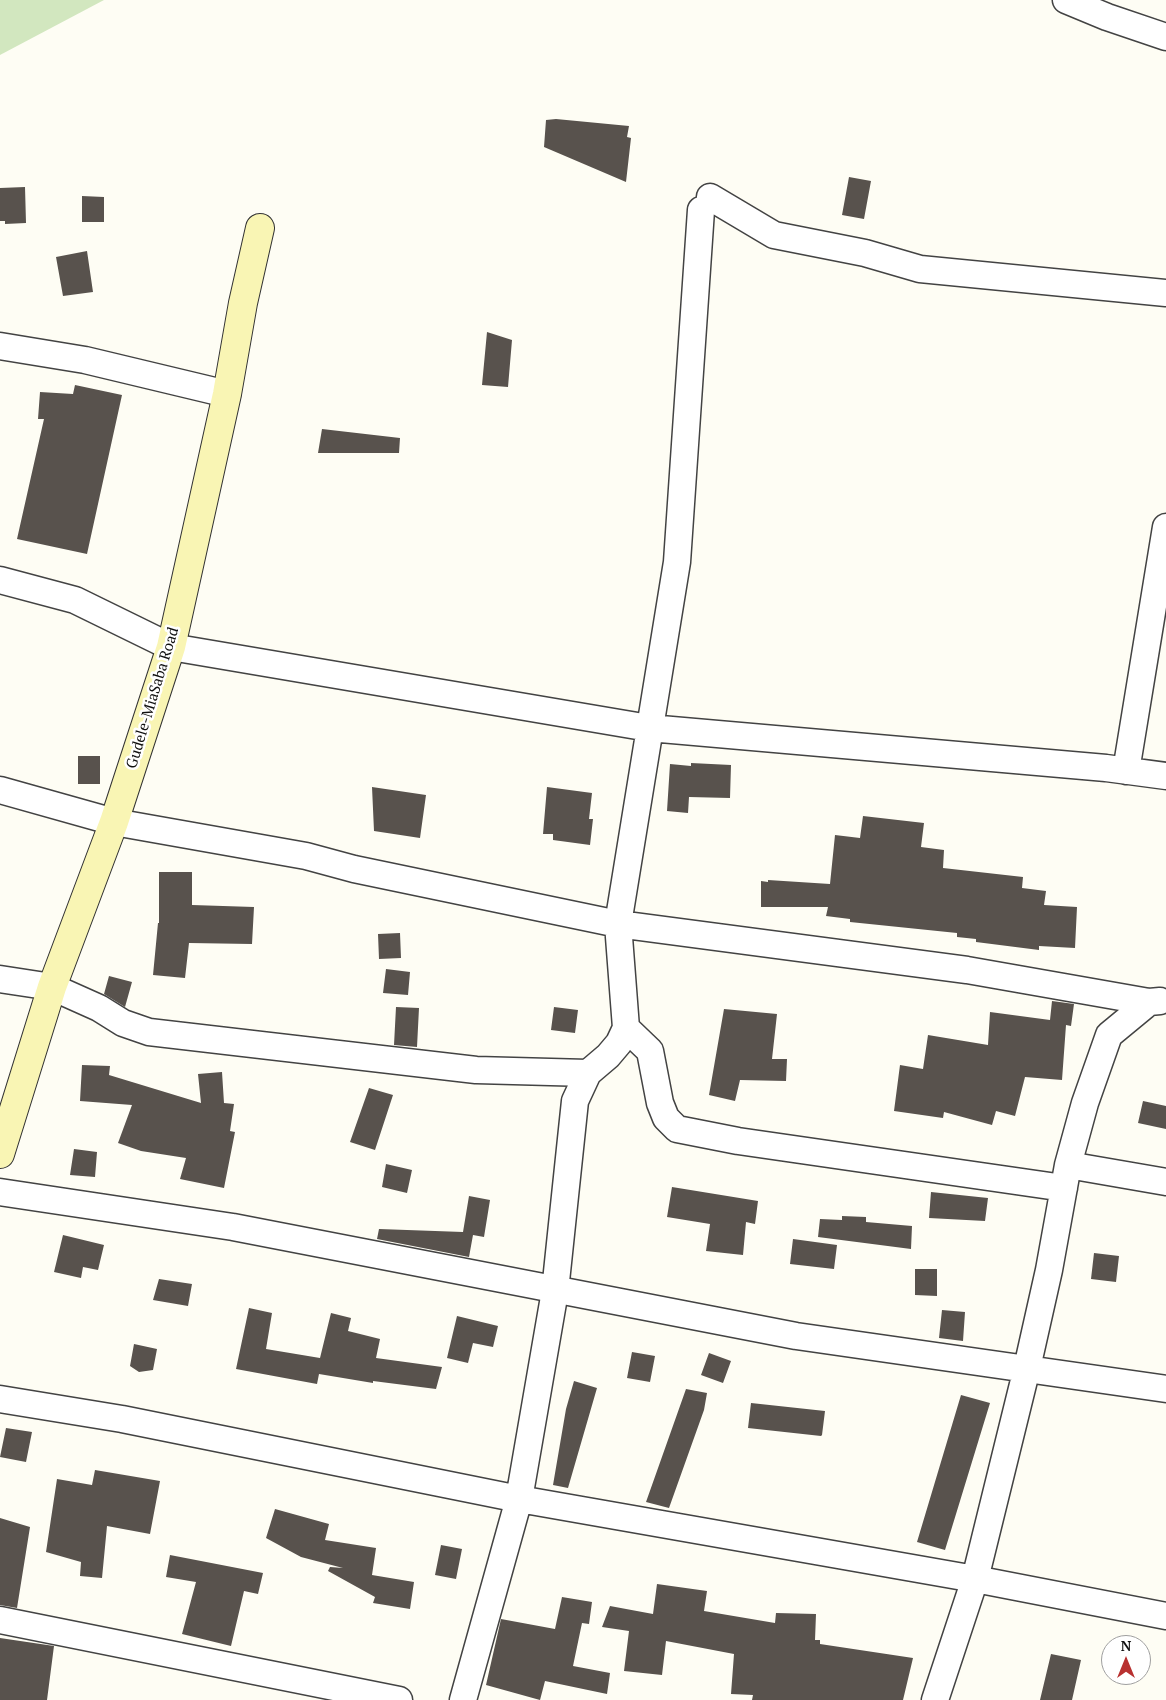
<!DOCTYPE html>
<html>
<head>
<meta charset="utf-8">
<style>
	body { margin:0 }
	#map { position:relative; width:1166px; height:1700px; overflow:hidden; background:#fefdf4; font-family:"PT Serif",serif }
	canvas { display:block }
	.north { position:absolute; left:1101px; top:1635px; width:50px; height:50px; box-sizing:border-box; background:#fff; border:1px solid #9f9f9f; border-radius:50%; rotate:0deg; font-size:14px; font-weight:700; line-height:20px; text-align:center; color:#101010 }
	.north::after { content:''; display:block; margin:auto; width:18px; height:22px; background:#b83130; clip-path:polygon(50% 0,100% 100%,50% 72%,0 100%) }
</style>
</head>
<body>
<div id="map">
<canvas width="1166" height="1700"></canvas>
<div class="north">N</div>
</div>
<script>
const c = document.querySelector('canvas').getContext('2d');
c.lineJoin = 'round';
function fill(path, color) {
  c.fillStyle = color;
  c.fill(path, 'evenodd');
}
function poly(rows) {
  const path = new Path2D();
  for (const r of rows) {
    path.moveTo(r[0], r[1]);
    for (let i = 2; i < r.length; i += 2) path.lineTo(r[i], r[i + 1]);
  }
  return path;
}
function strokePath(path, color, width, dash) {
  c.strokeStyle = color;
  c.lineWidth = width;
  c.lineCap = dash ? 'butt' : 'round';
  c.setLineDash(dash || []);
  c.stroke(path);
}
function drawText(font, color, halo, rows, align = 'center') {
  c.font = font + ' "PT Serif",serif';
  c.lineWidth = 5;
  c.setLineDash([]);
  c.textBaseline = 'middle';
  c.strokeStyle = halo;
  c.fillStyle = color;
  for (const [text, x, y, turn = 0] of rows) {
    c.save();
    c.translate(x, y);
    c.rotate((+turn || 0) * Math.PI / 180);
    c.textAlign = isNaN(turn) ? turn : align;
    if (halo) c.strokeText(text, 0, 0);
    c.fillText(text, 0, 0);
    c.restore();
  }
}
const green = poly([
	[0,0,104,0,0,55]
]);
const building = poly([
	[556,119,629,126,627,137,631,138,626,182,544,147,546,120],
	[849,177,871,181,864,219,842,215],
	[25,187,26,223,5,224,5,221,0,221,0,188],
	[82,196,104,197,104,222,82,222],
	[87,251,93,292,63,296,56,257],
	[487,332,512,340,508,387,482,385],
	[75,385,122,395,87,554,17,539,44,419,38,419,40,392,73,394],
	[322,429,400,438,399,453,318,453],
	[78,756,100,756,100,784,78,784],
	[691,763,731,765,730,798,689,797,688,813,667,811,670,764,691,766],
	[372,787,426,795,420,838,374,831],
	[547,787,592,793,589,819,593,819,590,845,553,840,553,834,543,834],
	[863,816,924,823,921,847,944,850,943,868,1023,877,1022,888,1046,891,1044,905,1077,907,1075,948,1039,946,1039,950,976,942,976,939,957,937,957,933,850,922,850,919,826,916,828,907,761,907,761,881,768,882,768,880,830,884,835,835,860,838],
	[159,872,192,872,192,905,254,907,252,944,189,943,185,978,153,975,158,923,159,923],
	[400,933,401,958,379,959,378,934],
	[386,969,410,972,408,995,383,993],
	[109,976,132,982,125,1007,104,994],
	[1052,1001,1074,1004,1071,1026,1066,1025,1062,1080,1025,1077,1015,1116,996,1111,992,1125,944,1112,943,1118,894,1111,900,1065,923,1069,928,1035,988,1045,990,1012,1050,1020],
	[396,1007,419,1008,417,1047,394,1045],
	[554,1007,578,1010,575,1033,551,1030],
	[724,1009,777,1014,772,1059,787,1059,786,1081,740,1080,735,1101,709,1095],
	[82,1065,110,1066,109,1075,201,1103,198,1074,222,1072,224,1103,234,1104,230,1131,235,1132,224,1188,180,1179,186,1158,141,1151,118,1143,132,1105,80,1101],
	[369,1088,393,1095,375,1150,350,1142],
	[1143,1101,1166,1106,1166,1129,1138,1123],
	[74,1149,97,1152,95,1177,70,1175],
	[386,1164,412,1170,407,1193,382,1187],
	[672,1187,758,1201,755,1224,746,1222,743,1255,706,1251,710,1224,667,1217],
	[931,1192,988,1198,985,1221,929,1218],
	[469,1196,490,1200,484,1237,473,1235,469,1257,377,1239,379,1229,463,1232],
	[842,1216,866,1217,866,1222,912,1226,911,1249,818,1237,820,1219,842,1220],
	[63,1235,104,1245,98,1270,83,1267,81,1278,54,1272],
	[793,1239,837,1245,834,1269,790,1264],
	[1094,1253,1119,1256,1116,1282,1091,1279],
	[915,1269,937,1269,937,1296,915,1295],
	[159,1279,192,1284,188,1306,153,1300],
	[249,1308,272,1313,266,1349,320,1358,331,1313,351,1318,348,1331,380,1339,376,1358,442,1367,436,1389,373,1381,373,1383,319,1374,317,1384,236,1369],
	[942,1310,965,1312,963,1341,939,1338],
	[457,1316,498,1326,493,1347,473,1343,468,1363,447,1358],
	[134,1344,157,1349,153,1370,139,1372,130,1366],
	[632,1352,655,1356,650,1382,627,1378],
	[709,1353,731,1361,723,1383,701,1375],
	[574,1381,597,1388,568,1488,553,1485,566,1409],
	[686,1389,707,1393,704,1410,669,1508,646,1502],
	[961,1395,990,1403,945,1550,917,1542],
	[751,1403,825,1411,822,1435,821,1436,748,1428],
	[6,1428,32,1432,26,1462,0,1457],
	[95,1470,160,1481,150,1534,107,1526,102,1578,80,1576,81,1562,46,1552,57,1479,92,1485],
	[275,1509,329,1524,325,1540,376,1548,372,1575,414,1582,410,1609,373,1603,375,1597,328,1571,330,1567,343,1568,301,1557,266,1538],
	[0,1518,30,1527,17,1608,0,1605],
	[441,1545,462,1549,456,1579,435,1575],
	[170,1555,263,1573,258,1594,244,1591,231,1646,182,1634,196,1582,166,1577],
	[657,1584,707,1591,704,1611,775,1623,776,1613,816,1614,815,1640,820,1640,820,1644,913,1658,903,1700,752,1700,753,1695,731,1694,734,1654,666,1641,662,1675,624,1671,629,1631,602,1627,610,1606,653,1614],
	[562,1597,592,1602,589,1624,582,1623,573,1666,610,1673,607,1694,545,1681,540,1700,486,1685,501,1619,555,1629],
	[0,1638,54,1646,47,1700,0,1700],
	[1051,1654,1081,1660,1072,1700,1040,1700]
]);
const street = poly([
	[1066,0,1107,17,1166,37],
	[710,197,774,235,865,253,920,269,1166,293],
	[0,346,85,360,227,394],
	[0,580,75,600,171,647,649,728,1106,768,1166,776],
	[1126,771,1166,527],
	[0,790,114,822,306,856,354,869,618,924,967,970,1149,1002],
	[0,979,52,987,99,1008,123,1023,149,1032,476,1070,588,1073],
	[626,1028,650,1051,660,1103,666,1118,677,1129,738,1141,1064,1188],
	[1068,1165,1166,1182],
	[0,1192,233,1227,796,1336,1166,1389],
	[0,1399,122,1419,519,1499,975,1579,1166,1616],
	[0,1620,399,1700],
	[463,1700,519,1499,555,1291,575,1101,588,1073,608,1056,619,1043,626,1028,618,924,677,562,701,210],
	[935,1700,975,1579,1027,1368,1049,1270,1068,1165,1085,1103,1109,1035,1149,1002,1160,1001]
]);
const secondary = poly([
	[0,1154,52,987,114,822,171,647,227,394,243,303,260,228]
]);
const streetNames = [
	["Gudele-MiaSaba Road",153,698,-73]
];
fill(green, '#d2e7bf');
fill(building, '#58524d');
strokePath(street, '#434343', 29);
strokePath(secondary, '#323232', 30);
strokePath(street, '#fff', 26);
strokePath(secondary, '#f9f5b4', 28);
drawText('15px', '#101010', '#fff', streetNames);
</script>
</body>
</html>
